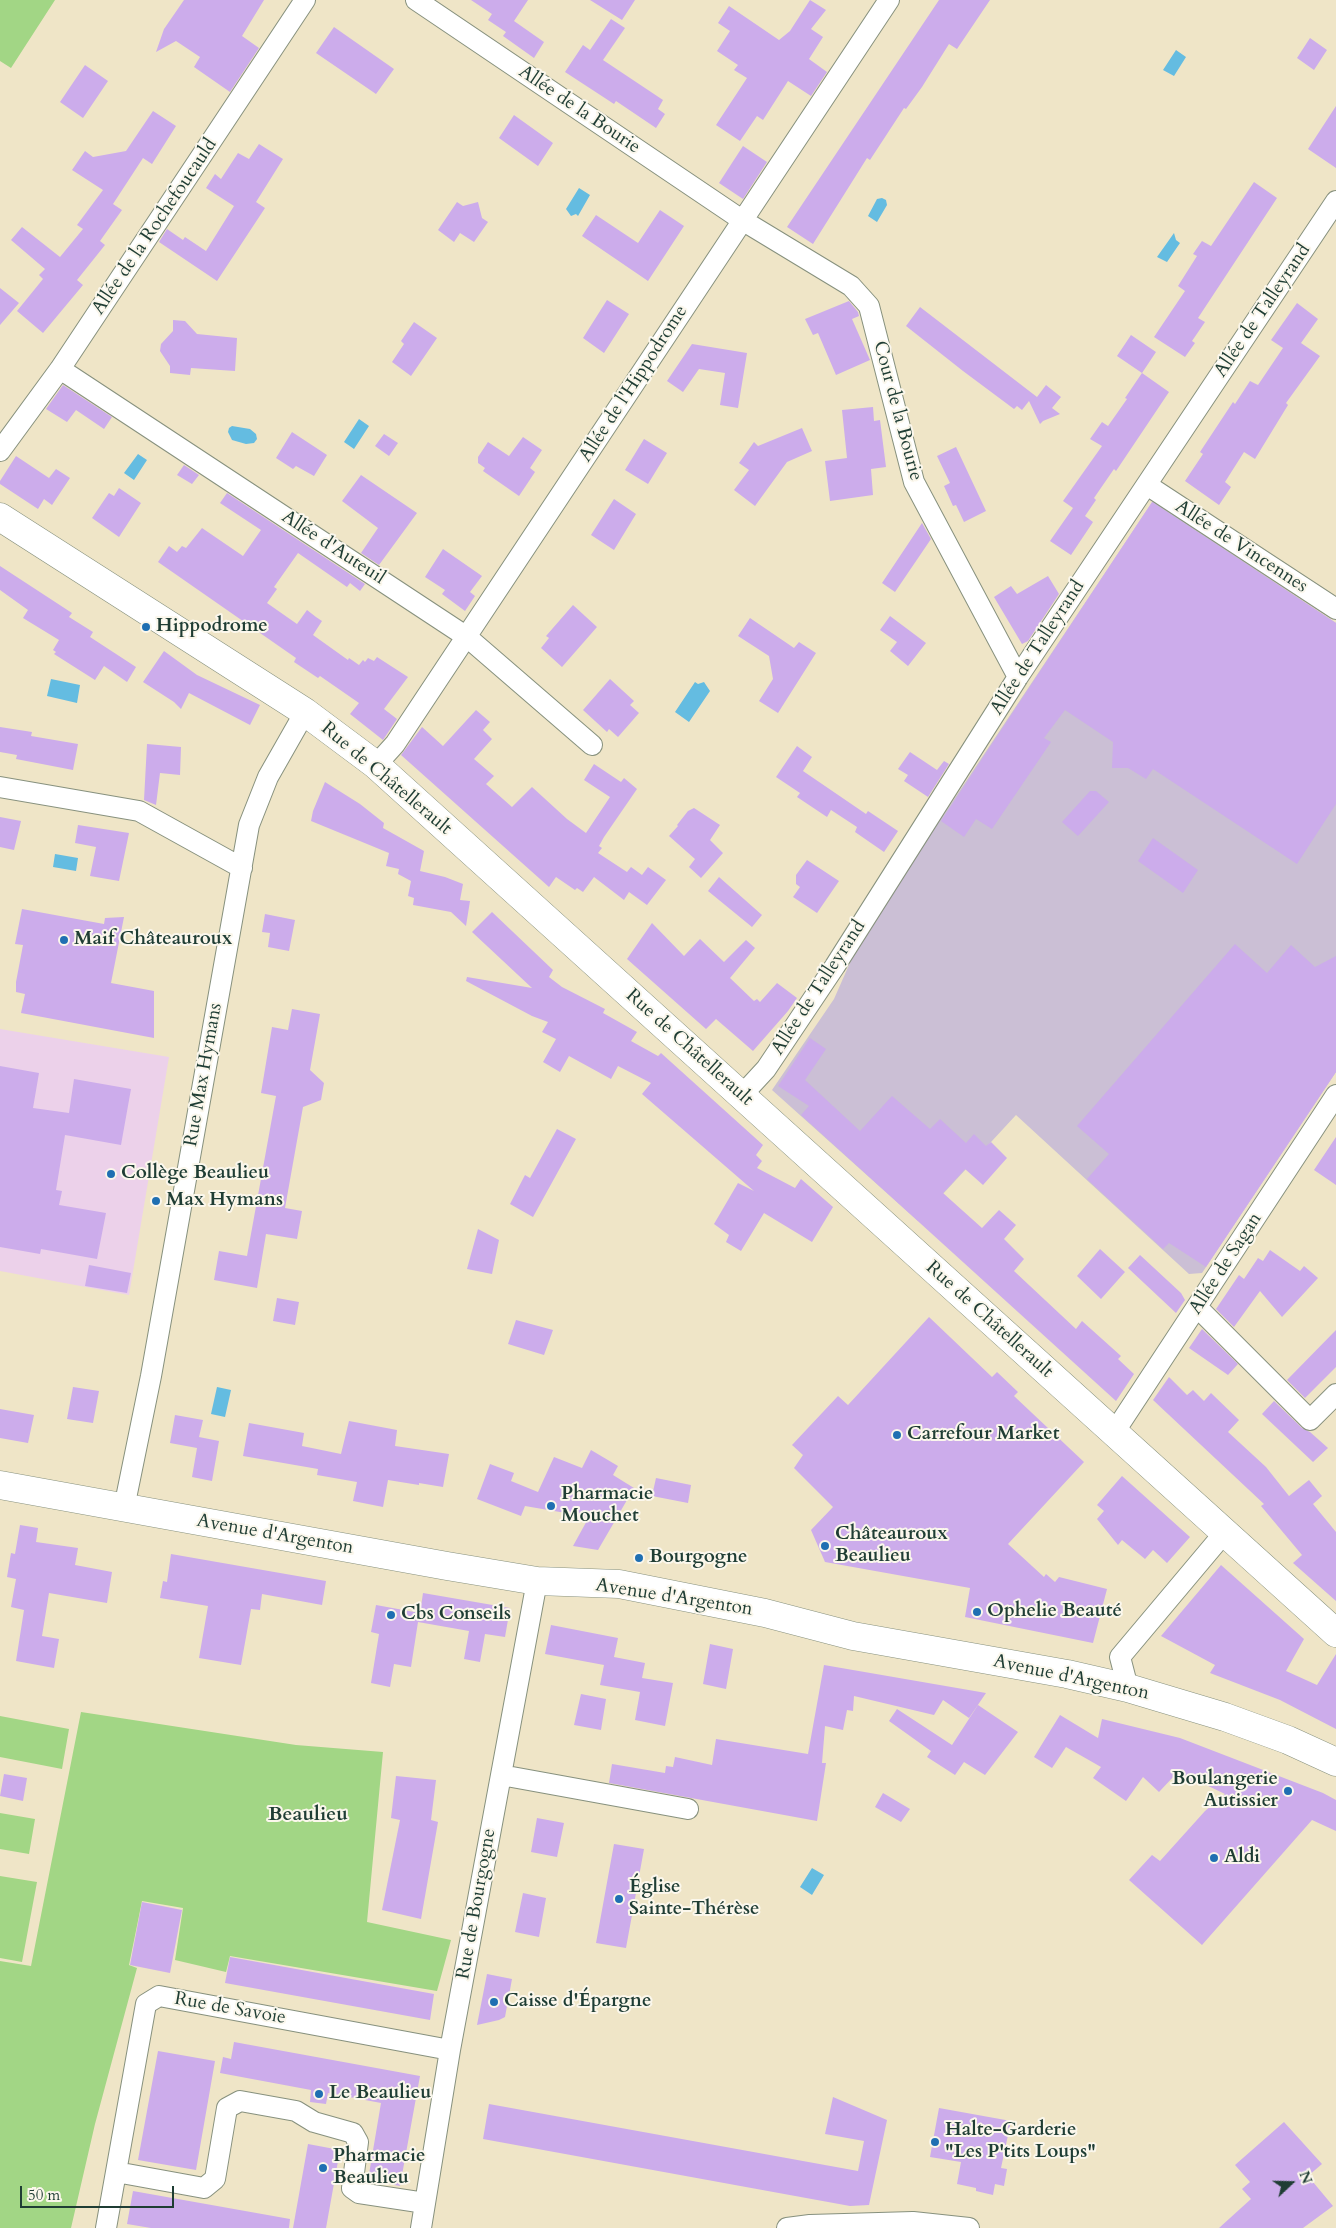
<!DOCTYPE html>
<html>
<head>
<meta charset="utf-8">
<style>
	body { margin:0 }
	#map { position:relative; width:1336px; height:2228px; overflow:hidden; background:#efe5c7; font-family:Cardo,serif }
	canvas { display:block }
	.north { position:absolute; left:1266px; top:2158px; width:50px; height:50px; -webkit-text-stroke:4px #fbf7ec; paint-order:stroke; rotate:69deg; font-size:14px; font-weight:700; line-height:20px; text-align:center; color:#1f3d34 }
	.north::after { content:''; display:block; margin:auto; width:18px; height:22px; background:#1f3d34; clip-path:polygon(50% 0,100% 100%,50% 72%,0 100%) }
	.scale { position:absolute; left:20px; top:2186px; width:154px; height:22px; box-sizing:border-box; border:2px solid #1f3d34; border-top:0; padding-left:6px; font-size:15px; line-height:18px; white-space:nowrap; color:#1f3d34; -webkit-text-stroke:4px #fbf7ec; paint-order:stroke }
</style>
</head>
<body>
<div id="map">
<canvas width="1336" height="2228"></canvas>
<div class="north">N</div>
<div class="scale">50 m</div>
</div>
<script>
const c = document.querySelector('canvas').getContext('2d');
c.lineJoin = 'round';
function fill(path, color) {
  c.fillStyle = color;
  c.fill(path, 'evenodd');
}
function poly(rows) {
  const path = new Path2D();
  for (const r of rows) {
    path.moveTo(r[0], r[1]);
    for (let i = 2; i < r.length; i += 2) path.lineTo(r[i], r[i + 1]);
  }
  return path;
}
function strokePath(path, color, width, dash) {
  c.strokeStyle = color;
  c.lineWidth = width;
  c.lineCap = dash ? 'butt' : 'round';
  c.setLineDash(dash || []);
  c.stroke(path);
}
function drawText(font, color, halo, rows, align = 'center') {
  c.font = font + ' Cardo,serif';
  c.lineWidth = 4;
  c.setLineDash([]);
  c.textBaseline = 'middle';
  c.strokeStyle = halo;
  c.fillStyle = color;
  for (const [text, x, y, turn = 0] of rows) {
    c.save();
    c.translate(x, y);
    c.rotate((+turn || 0) * Math.PI / 180);
    c.textAlign = isNaN(turn) ? turn : align;
    if (halo) c.strokeText(text, 0, 0);
    c.fillText(text, 0, 0);
    c.restore();
  }
}
const built = poly([
	[0,1029,169,1057,129,1295,0,1271]
]);
const industrial = poly([
	[1153,501,1336,623,1336,1072,1202,1273,1189,1274,1016,1115,918,1221,772,1090,834,999,860,940]
]);
const green = poly([
	[0,0,55,0,11,68,0,61],
	[81,1712,296,1745,383,1752,367,1922,451,1940,437,1991,230,1956,226,1972,175,1960,183,1908,142,1901,129,1965,137,1968,95,2124,71,2228,0,2228,0,1961,31,1966],
	[0,1716,69,1729,62,1769,0,1757],
	[0,1813,35,1819,29,1854,0,1849],
	[0,1876,37,1882,22,1962,0,1958]
]);
const water = poly([
	[1176,50,1186,57,1174,76,1163,70],
	[579,188,590,195,578,216,576,214,571,216,566,209],
	[882,198,886,200,887,205,877,222,868,216,877,199],
	[1174,233,1176,240,1180,243,1167,262,1157,257],
	[359,419,369,426,354,449,344,442],
	[232,426,250,429,256,434,257,439,254,443,246,444,232,440,228,432,229,428],
	[138,454,147,460,134,480,124,473],
	[51,679,80,685,77,703,47,696],
	[695,682,698,684,704,682,710,691,689,722,675,712],
	[55,854,78,858,76,871,53,867],
	[217,1387,231,1390,225,1417,211,1414],
	[812,1868,824,1875,812,1895,800,1887]
]);
const building = poly([
	[184,0,264,0,242,36,259,48,230,92,194,67,200,57,176,41,156,52,164,29],
	[471,0,528,0,514,21,544,42,534,58,503,36,506,32,488,20,492,14],
	[590,0,635,0,622,20],
	[810,0,826,10,811,29,823,37,809,59,827,72,811,96,788,81,763,120,757,116,740,141,716,125,747,78,734,70,738,65,717,51,730,31,718,23,729,6,779,40,790,31],
	[939,0,990,0,957,49,949,44,922,87,906,109,904,108,870,160,867,158,813,244,787,227],
	[611,19,625,28,603,60,663,100,658,109,665,114,656,128,616,101,614,104,565,72,583,45,590,50],
	[334,27,394,69,376,94,316,53],
	[1310,38,1327,50,1314,70,1297,58],
	[85,65,108,81,83,118,60,102],
	[1336,106,1336,168,1308,149],
	[153,111,176,126,152,164,143,158,113,204,122,210,100,241,105,245,77,280,83,285,43,333,17,311,43,279,39,275,45,269,11,240,22,227,60,257,83,229,77,225,103,190,72,170,85,151,93,157,126,151],
	[514,115,553,143,538,166,499,138],
	[259,144,283,159,256,202,265,208,217,281,159,242,167,229,183,240,185,237,206,251,234,206,206,188,215,174,221,179,238,153,249,159],
	[743,146,767,162,743,199,719,183],
	[1254,182,1277,198,1198,318,1205,322,1192,341,1195,343,1185,357,1154,337,1185,291,1178,286,1197,256,1193,254,1202,241,1211,246],
	[457,202,463,206,478,202,482,218,488,222,474,242,460,233,454,242,438,230],
	[660,210,684,226,648,281,582,236,596,215,638,243],
	[0,288,19,303,0,325],
	[607,300,629,314,604,353,583,338],
	[849,301,858,312,859,316,852,319,870,360,836,375,818,333,813,335,805,319],
	[1297,303,1318,319,1301,343,1320,356,1286,403,1288,405,1255,459,1244,452,1225,482,1231,487,1219,505,1185,481,1203,454,1200,452,1233,402,1235,404,1250,381,1258,385,1283,348,1271,340],
	[920,307,1037,397,1046,385,1061,397,1052,408,1060,414,1043,421,1040,424,1029,401,1022,410,1017,406,1014,409,963,371,906,326],
	[173,320,185,321,197,334,237,338,235,371,191,368,190,375,170,373,170,366,160,351,161,344,173,331],
	[414,322,437,338,411,376,392,362,404,344,401,341],
	[1131,335,1156,352,1142,373,1169,392,1116,471,1114,469,1094,498,1096,500,1085,516,1093,522,1071,555,1050,541,1073,508,1063,501,1102,446,1090,439,1102,422,1108,426,1127,399,1125,398,1142,373,1117,356],
	[692,344,747,353,738,408,720,405,725,373,699,369,683,392,667,381],
	[63,385,112,417,104,429,76,410,67,422,46,409],
	[873,407,874,421,880,420,886,467,871,469,873,495,830,501,825,461,847,458,842,410],
	[802,428,812,451,787,462,755,506,734,490,749,470,739,463,754,442,758,446],
	[292,432,327,455,314,476,296,466,293,469,276,458],
	[384,434,398,443,389,456,375,446],
	[523,437,542,450,530,468,535,472,519,496,483,471,485,468,478,463,478,457,488,442,509,456],
	[644,439,667,453,648,484,625,470],
	[956,447,986,511,964,522,956,505,953,506,944,486,950,483,937,456],
	[16,456,49,478,56,469,70,478,52,505,44,499,38,509,0,484,0,481],
	[184,465,199,475,192,484,177,475],
	[361,475,417,513,379,565,361,553,378,528,342,501],
	[119,488,141,503,119,537,92,518,109,493,114,496],
	[227,493,365,584,360,591,350,583,347,587,298,553,274,587,277,589,267,603,297,624,307,610,316,617,322,621,313,635,348,660,349,658,359,665,363,660,365,662,368,658,374,661,377,657,408,677,384,709,397,719,383,740,350,714,359,703,320,676,318,678,294,662,296,658,158,562,169,546,177,552,182,546,186,548,202,528,243,556,261,530,220,503],
	[614,499,636,514,614,550,591,535],
	[1152,502,1336,623,1336,804,1297,864,1153,769,1146,779,1128,768,1112,768,1113,742,1065,710,1044,738,1051,742,992,829,976,819,964,837,941,821],
	[922,523,931,539,895,592,882,583],
	[443,549,482,576,470,592,475,596,465,611,442,594,445,590,425,577],
	[0,566,72,613,69,617,93,632,90,637,136,667,127,682,104,666,95,680,54,654,56,652,53,650,59,640,23,618,28,610,0,590],
	[1048,576,1059,594,1028,641,1022,644,994,597,1011,586,1017,594],
	[573,605,597,627,562,667,541,648,549,638,546,636],
	[890,616,926,643,908,666,890,651,897,642,880,630],
	[750,618,794,648,799,642,816,653,778,713,759,701,773,679,769,656,738,636],
	[164,651,197,675,260,705,250,725,189,693,181,709,174,702,143,682],
	[610,679,634,701,630,705,639,713,618,737,609,729,607,732,583,710],
	[476,710,490,722,483,730,492,739,474,759,494,776,486,784,512,807,532,787,567,819,586,833,610,797,584,780,594,764,621,782,624,778,637,789,604,837,599,846,602,848,598,853,627,872,631,867,642,875,648,867,666,880,647,905,629,892,624,900,594,877,583,892,577,888,575,890,556,877,549,887,401,755,422,727,443,746],
	[0,727,32,732,31,736,78,744,73,770,16,759,17,755,0,752],
	[147,744,181,747,180,775,160,773,156,805,144,800],
	[797,746,812,757,803,771,866,814,868,811,898,831,884,852,855,832,857,827,831,810,827,817,797,797,800,793,776,777],
	[910,752,937,770,944,761,949,764,928,797,904,781,908,775,898,769],
	[325,782,360,804,384,823,383,828,424,851,420,871,445,877,463,884,460,900,470,901,466,926,451,912,413,905,414,898,408,896,411,881,398,874,399,869,386,866,389,853,311,821,313,811],
	[1090,791,1096,791,1109,802,1078,836,1062,822],
	[694,808,720,825,710,840,723,853,701,878,689,867,695,859,669,836,678,826,677,825,688,811],
	[0,817,21,821,14,850,0,847],
	[78,825,129,833,119,881,90,876,96,847,75,843],
	[1153,838,1198,870,1183,893,1138,861],
	[807,860,839,881,817,913,793,897,800,887,796,884,796,875],
	[719,877,762,915,752,927,708,891],
	[22,909,104,924,105,918,124,917,111,983,154,991,154,1038,21,1013,25,994,16,992,16,982,23,945,15,944],
	[492,912,553,970,549,977,562,987,605,1009,603,1013,637,1032,631,1041,658,1056,661,1053,763,1145,756,1155,762,1161,757,1168,795,1188,801,1179,833,1207,812,1242,764,1213,741,1251,726,1242,729,1235,714,1224,738,1183,754,1191,642,1094,651,1083,618,1066,611,1079,569,1056,560,1072,543,1062,556,1039,542,1032,548,1022,532,1016,466,981,467,977,532,988,472,932],
	[265,914,295,920,289,951,268,947,270,933,262,932],
	[652,923,684,956,700,939,724,962,746,940,755,948,730,978,754,1001,757,999,760,1002,777,983,797,998,788,1011,753,1051,716,1019,706,1029,627,959],
	[1235,944,1267,973,1291,945,1315,967,1336,956,1336,1072,1206,1267,1169,1243,1163,1249,1087,1179,1109,1154,1077,1126],
	[292,1009,320,1014,310,1070,324,1083,321,1100,303,1107,285,1208,302,1211,297,1239,266,1234,257,1288,214,1280,219,1251,247,1256,276,1096,261,1093,272,1027,288,1030],
	[810,1038,826,1049,805,1080,860,1131,892,1096,930,1129,940,1119,966,1143,974,1134,986,1146,991,1142,1007,1158,983,1185,965,1169,943,1193,982,1228,999,1210,1016,1225,1004,1239,1024,1259,1014,1271,1076,1329,1082,1321,1121,1356,1118,1359,1134,1374,1116,1401,801,1115,809,1106,778,1086],
	[0,1066,39,1073,33,1108,69,1113,74,1079,131,1089,121,1145,65,1135,56,1190,62,1191,59,1205,106,1213,97,1259,41,1249,40,1254,0,1247],
	[557,1129,576,1139,533,1217,510,1204,525,1175,530,1178],
	[1336,1137,1336,1185,1314,1170],
	[478,1229,499,1240,492,1274,467,1269],
	[1100,1249,1125,1272,1101,1299,1077,1276],
	[1270,1250,1300,1271,1304,1266,1318,1278,1282,1317,1260,1291,1234,1327,1216,1309,1239,1275,1244,1279,1258,1258,1263,1261],
	[1140,1255,1181,1293,1185,1300,1176,1313,1128,1268],
	[89,1265,131,1273,127,1293,85,1286],
	[277,1298,299,1302,295,1325,273,1321],
	[929,1317,992,1377,997,1372,1018,1392,1014,1396,1084,1462,1008,1544,1044,1577,1046,1574,1055,1582,1059,1577,1107,1589,1093,1643,965,1617,970,1588,825,1562,811,1530,833,1507,794,1468,803,1455,792,1445,838,1396,848,1405],
	[516,1320,553,1330,544,1355,508,1344],
	[1202,1329,1238,1364,1228,1375,1189,1348],
	[1336,1330,1336,1367,1305,1398,1287,1380],
	[1169,1377,1187,1395,1193,1390,1204,1401,1211,1393,1239,1420,1228,1432,1266,1467,1289,1496,1309,1480,1322,1496,1313,1504,1336,1532,1336,1601,1293,1563,1302,1555,1261,1506,1264,1504,1153,1400],
	[73,1387,99,1391,93,1423,67,1419],
	[1274,1401,1302,1428,1310,1432,1328,1448,1313,1462,1262,1414],
	[0,1409,34,1415,28,1443,0,1438],
	[175,1415,203,1420,199,1437,219,1441,212,1481,192,1477,197,1448,170,1443],
	[349,1421,397,1430,395,1446,449,1454,443,1487,419,1483,419,1485,388,1480,383,1507,353,1501,357,1482,317,1475,318,1469,243,1456,249,1423,304,1433,302,1446,341,1454],
	[591,1450,618,1466,613,1475,634,1488,598,1550,573,1546,589,1517,525,1506,521,1516,477,1499,490,1464,514,1473,511,1481,538,1492,554,1457,582,1468],
	[1122,1476,1190,1537,1167,1563,1153,1550,1145,1559,1122,1540,1118,1545,1097,1519,1104,1511,1097,1505],
	[656,1478,691,1485,688,1503,652,1496],
	[20,1525,38,1528,36,1542,78,1548,75,1565,112,1572,107,1603,49,1593,42,1636,59,1639,54,1668,16,1661,24,1610,11,1607,16,1579,7,1577,11,1553,15,1554],
	[171,1554,326,1581,322,1605,262,1594,260,1610,251,1609,241,1665,199,1658,208,1606,160,1598,163,1581,167,1582],
	[1221,1565,1304,1639,1286,1671,1317,1685,1336,1654,1336,1729,1280,1700,1210,1673,1215,1665,1161,1636],
	[423,1593,510,1608,505,1637,485,1634,480,1662,464,1659,469,1631,418,1622,411,1667,394,1664,390,1687,371,1683,379,1634,371,1632,376,1605,420,1613],
	[551,1625,618,1638,614,1657,645,1663,642,1678,673,1683,665,1726,635,1720,640,1692,600,1685,604,1665,545,1654],
	[710,1644,733,1649,726,1689,703,1684],
	[824,1665,986,1693,969,1718,943,1700,934,1715,854,1696,853,1711,847,1710,843,1730,825,1726,822,1763,826,1763,817,1821,609,1783,612,1764,665,1773,666,1766,673,1767,675,1757,712,1765,716,1739,808,1754],
	[581,1694,606,1699,601,1730,574,1725],
	[978,1705,1018,1732,985,1775,964,1762,955,1775,927,1757,931,1751,889,1721,897,1709,952,1745],
	[1060,1715,1098,1738,1102,1719,1180,1738,1323,1793,1336,1800,1336,1831,1312,1820,1202,1945,1129,1880,1152,1855,1160,1861,1205,1811,1225,1794,1202,1783,1201,1785,1175,1775,1159,1792,1143,1777,1126,1801,1093,1778,1101,1767,1066,1747,1052,1768,1034,1757],
	[4,1774,27,1778,23,1801,0,1796],
	[396,1776,436,1780,431,1820,438,1822,421,1919,382,1910,400,1820,391,1818],
	[883,1793,910,1809,901,1822,875,1807],
	[537,1818,564,1823,557,1857,531,1852],
	[614,1844,644,1849,626,1948,596,1943],
	[523,1893,546,1898,539,1937,515,1932],
	[142,1902,182,1910,170,1973,130,1965],
	[230,1957,434,1994,430,2020,225,1983],
	[487,1974,512,1979,505,2017,499,2020,477,2025],
	[234,2042,420,2076,400,2186,368,2180,381,2103,328,2093,326,2104,310,2102,311,2090,220,2073,223,2057,231,2059],
	[158,2051,215,2061,196,2170,138,2160],
	[833,2097,887,2120,869,2205,850,2206,483,2139,489,2104,858,2171,864,2141,825,2134],
	[939,2108,1011,2121,1001,2168,1007,2169,1004,2186,995,2184,993,2195,976,2191,976,2188,957,2184,961,2162,930,2157],
	[1284,2122,1322,2164,1308,2176,1333,2206,1303,2228,1219,2228,1251,2199,1242,2189,1250,2182,1235,2165],
	[308,2144,340,2150,326,2228,293,2228],
	[133,2191,290,2219,289,2228,151,2228,127,2224]
]);
const minor = poly([
	[416,0,742,220,851,286,869,306,914,482,1018,677],
	[60,369,467,637,592,745],
	[0,451,60,369,305,0],
	[1147,485,1336,609],
	[376,765,395,744,889,0],
	[0,787,139,811,242,868],
	[742,1095,766,1069,835,966,1018,677,1336,201],
	[1197,1307,1310,1420,1336,1394],
	[1113,1431,1121,1422,1336,1095],
	[124,1508,151,1376,249,825,268,777,305,712],
	[1128,1688,1120,1657,1225,1532],
	[501,1775,688,1809],
	[116,2172,204,2188,215,2179,227,2108,240,2101,296,2111,314,2122,353,2133,358,2142,352,2188,359,2193,425,2203],
	[106,2228,146,2004,159,1996,450,2050],
	[421,2228,450,2050,537,1581],
	[787,2228,810,2225,913,2222,969,2228]
]);
const secondary = poly([
	[0,517,305,712,376,765,1336,1633],
	[0,1485,447,1566,537,1581,619,1584,765,1613,853,1636,1067,1674,1128,1688,1225,1717,1288,1740,1336,1762]
]);
const markers = [
	[146,627,5,"#1f6fb2"],
	[64,940,5,"#1f6fb2"],
	[111,1174,5,"#1f6fb2"],
	[156,1201,5,"#1f6fb2"],
	[897,1435,5,"#1f6fb2"],
	[551,1506,5,"#1f6fb2"],
	[825,1546,5,"#1f6fb2"],
	[639,1558,5,"#1f6fb2"],
	[977,1612,5,"#1f6fb2"],
	[391,1615,5,"#1f6fb2"],
	[1288,1791,5,"#1f6fb2"],
	[1214,1858,5,"#1f6fb2"],
	[619,1899,5,"#1f6fb2"],
	[494,2002,5,"#1f6fb2"],
	[319,2094,5,"#1f6fb2"],
	[935,2142,5,"#1f6fb2"],
	[323,2168,5,"#1f6fb2"]
];
const streetNames = [
	["Allée de la Bourie",579,110,34],
	["Allée de la Rochefoucauld",155,227,-56],
	["Allée de Talleyrand",1263,311,-56],
	["Allée de l'Hippodrome",634,384,-57],
	["Cour de la Bourie",897,411,75],
	["Allée de Vincennes",1241,547,33],
	["Allée d'Auteuil",333,548,33],
	["Allée de Talleyrand",1038,648,-57],
	["Rue de Châtellerault",386,779,40],
	["Allée de Talleyrand",819,988,-57],
	["Rue de Châtellerault",689,1048,42],
	["Rue Max Hymans",204,1075,-80],
	["Allée de Sagan",1226,1264,-57],
	["Rue de Châtellerault",989,1320,42],
	["Avenue d'Argenton",275,1535,10],
	["Avenue d'Argenton",674,1598,9],
	["Avenue d'Argenton",1071,1678,12],
	["Rue de Bourgogne",477,1904,-80],
	["Rue de Savoie",230,2009,10]
];
const poiNames = [
	["Hippodrome",156,627],
	["Maif Châteauroux",74,940],
	["Collège Beaulieu",121,1174],
	["Max Hymans",166,1201],
	["Carrefour Market",907,1435],
	["Pharmacie",561,1495],
	["Mouchet",561,1517],
	["Châteauroux",835,1535],
	["Beaulieu",835,1557],
	["Bourgogne",649,1558],
	["Ophelie Beauté",987,1612],
	["Cbs Conseils",401,1615],
	["Boulangerie",1278,1780,"right"],
	["Autissier",1278,1802,"right"],
	["Aldi",1224,1858],
	["Église",629,1888],
	["Sainte-Thérèse",629,1910],
	["Caisse d'Épargne",504,2002],
	["Le Beaulieu",329,2094],
	["Halte-Garderie",945,2131],
	["\"Les P'tits Loups\"",945,2153],
	["Pharmacie",333,2157],
	["Beaulieu",333,2179]
];
const neighbourhoodNames = [
	["Beaulieu",308,1815]
];
fill(built, '#ecd1ea');
fill(industrial, '#cbbfd5');
fill(green, '#a2d685');
fill(water, '#64bce1');
fill(building, '#ccaceb');
strokePath(minor, '#87917e', 22);
strokePath(secondary, '#87917e', 29);
strokePath(minor, '#fff', 20);
strokePath(secondary, '#fff', 28);
for (const [x, y, r, color] of markers) {
  const dot = new Path2D();
  dot.arc(x, y, r, 0, 2 * Math.PI);
  c.fillStyle = color;
  c.fill(dot);
  strokePath(dot, '#fbf7ec', 2);
}
drawText('19px', '#1f3d34', '#fbf7ec', streetNames);
drawText('bold 19px', '#1f3d34', '#fbf7ec', poiNames, 'left');
drawText('bold 20px', '#1f3d34', '#fbf7ec', neighbourhoodNames);
</script>
</body>
</html>
